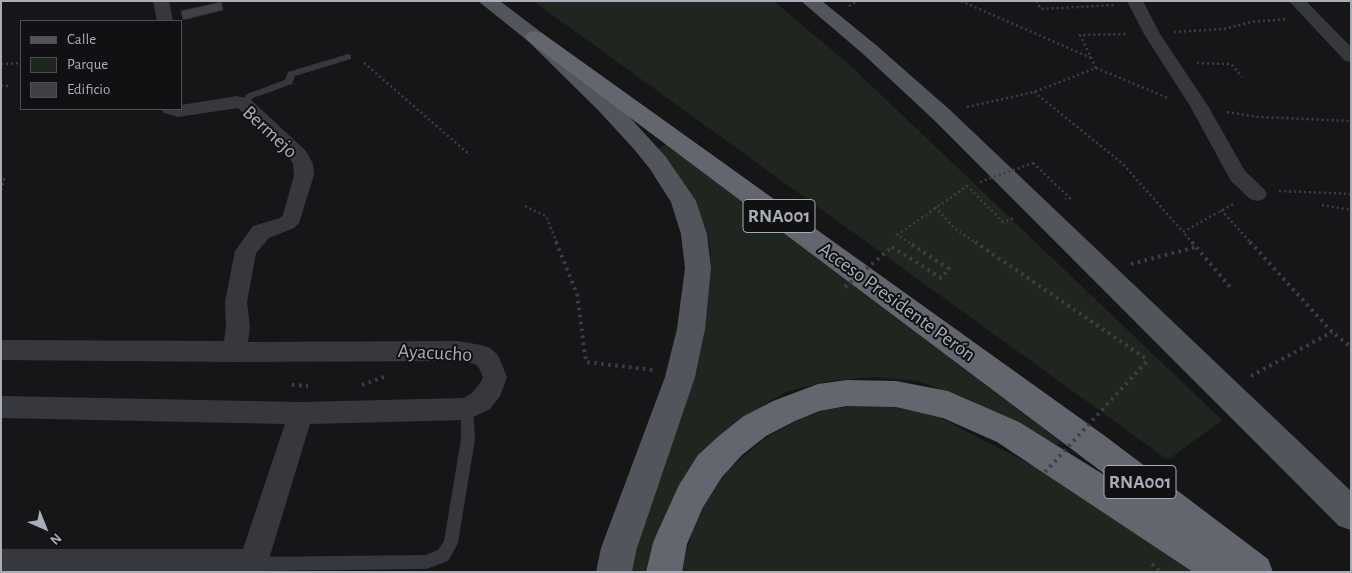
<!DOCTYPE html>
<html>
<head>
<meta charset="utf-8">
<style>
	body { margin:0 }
	#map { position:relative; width:1352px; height:573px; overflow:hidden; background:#161618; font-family:"Alegreya Sans",sans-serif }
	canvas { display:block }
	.frame { position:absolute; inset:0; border:2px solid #a8adb8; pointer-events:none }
	.legend { position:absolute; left:20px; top:20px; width:162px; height:90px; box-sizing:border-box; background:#111113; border:1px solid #4d4f55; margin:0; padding:6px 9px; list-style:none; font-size:15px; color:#a8adb8 }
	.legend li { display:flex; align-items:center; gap:10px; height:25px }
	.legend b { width:25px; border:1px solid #4d4f55 }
	.north { position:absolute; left:20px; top:503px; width:50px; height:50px; -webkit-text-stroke:4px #111113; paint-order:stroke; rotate:136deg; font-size:14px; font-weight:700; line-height:20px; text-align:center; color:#a8adb8 }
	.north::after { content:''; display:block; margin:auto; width:18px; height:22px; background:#a8adb8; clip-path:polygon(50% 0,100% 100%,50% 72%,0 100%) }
</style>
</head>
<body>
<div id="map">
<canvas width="1352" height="573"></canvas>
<div class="frame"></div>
<ul class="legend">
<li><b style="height:6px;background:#53555c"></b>Calle</li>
<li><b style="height:14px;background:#1e261f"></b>Parque</li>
<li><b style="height:14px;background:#404145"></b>Edificio</li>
</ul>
<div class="north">N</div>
</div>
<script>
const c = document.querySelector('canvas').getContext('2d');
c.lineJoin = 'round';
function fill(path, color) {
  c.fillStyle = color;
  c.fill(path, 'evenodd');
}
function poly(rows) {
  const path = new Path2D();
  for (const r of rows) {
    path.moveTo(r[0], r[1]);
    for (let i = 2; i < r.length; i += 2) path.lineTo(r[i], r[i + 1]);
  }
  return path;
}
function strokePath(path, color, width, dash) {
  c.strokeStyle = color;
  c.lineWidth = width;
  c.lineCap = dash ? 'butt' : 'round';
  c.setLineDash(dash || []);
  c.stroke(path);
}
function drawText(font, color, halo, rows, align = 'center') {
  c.font = font + ' "Alegreya Sans",sans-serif';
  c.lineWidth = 4;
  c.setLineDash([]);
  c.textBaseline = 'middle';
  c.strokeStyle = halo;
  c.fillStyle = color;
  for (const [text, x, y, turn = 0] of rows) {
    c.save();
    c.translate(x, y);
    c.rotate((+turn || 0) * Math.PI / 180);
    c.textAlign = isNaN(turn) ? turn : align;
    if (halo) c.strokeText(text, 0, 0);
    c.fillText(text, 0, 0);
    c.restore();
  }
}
const green = poly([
	[533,1,774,1,853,68,1222,420,1168,460],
	[668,143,1060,441,1058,445,966,398,917,381,875,377,830,381,785,392,745,416,653,572,632,572,645,514,701,345,710,275,711,251,706,229,692,197,669,161,658,149],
	[875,402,939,417,1062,481,1202,572,680,572,699,510,729,469,765,438,813,412]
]);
const building = poly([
	[221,2,223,10,183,20,181,11,221,2]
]);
const pathFar1 = poly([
	[961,1,1091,58],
	[1036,1,1041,9,1115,5],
	[849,6,857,1],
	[1174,32,1224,29,1251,22,1287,19],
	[364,63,470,155],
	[1197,63,1231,64,1242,77],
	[1,64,21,63],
	[1096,68,1080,35,1128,34],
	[1,86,8,86],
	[1034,92,1123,164,1183,232],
	[967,107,1034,92,1096,68,1168,98],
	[1227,112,1259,117,1351,121],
	[1033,163,1070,198,1065,199],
	[1,190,5,176],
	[1279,191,1351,194],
	[1322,205,1351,210],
	[525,206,546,216,557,243],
	[935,207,954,228,976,243],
	[1221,210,1251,243],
	[910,243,897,235,967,186,1003,222,1014,218],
	[1193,243,1183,232,1235,203]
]);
const path = poly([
	[556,242,577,294,586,362,653,370],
	[975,242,1148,360],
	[1192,242,1230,287],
	[1250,242,1332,332,1351,347],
	[892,247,941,278,949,269,908,242],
	[1131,264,1196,247],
	[1251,376,1332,332],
	[292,385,308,386],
	[362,385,384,377],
	[1152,564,1161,572]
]);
const lane = poly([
	[348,54,351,55,351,59,295,76,292,84,253,98,247,105,241,105,239,103,247,94,285,80,288,72,348,54],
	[467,403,471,405,473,409,475,439,458,543,448,561,426,569,253,571,248,569,246,564,248,559,253,557,426,555,438,550,444,541,461,439,461,409,463,405,467,403]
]);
const street = poly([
	[153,1,169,1,173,21,157,21,153,1],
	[1127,1,1143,1,1160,34,1208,106,1245,171,1264,189,1267,194,1264,199,1257,201,1250,199,1231,181,1190,106,1144,34,1127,1],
	[1289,1,1306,1,1351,47,1351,62,1345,61,1289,1],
	[237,96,250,99,306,151,313,164,314,175,299,223,294,228,269,238,256,253,247,302,250,327,248,342,458,341,481,345,490,348,498,355,507,377,500,396,490,409,467,420,310,424,265,572,1,572,1,549,243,549,285,424,1,418,1,396,301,402,464,398,472,393,481,382,483,377,479,368,475,364,458,361,235,362,1,360,1,340,224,341,226,327,225,302,235,251,253,226,280,218,283,215,294,175,293,164,291,160,238,108,178,117,164,113,161,109,181,109,181,105,237,96]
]);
const primary = poly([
	[478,1,500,1,542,33,614,100,666,157,696,201,707,234,711,268,705,329,695,377,637,548,632,572,596,572,601,548,665,377,677,329,685,268,681,234,671,202,650,169,633,148,598,110,528,41,478,1],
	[801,1,822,1,876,45,950,110,1351,491,1351,530,1339,526,934,120,862,53,801,1]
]);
const highway = poly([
	[535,31,542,33,1105,436,1268,559,1273,572,1193,572,997,442,943,418,896,407,847,406,819,411,795,421,766,436,742,455,722,477,703,507,687,544,682,572,646,572,653,543,658,531,679,485,698,455,720,435,744,416,773,401,818,384,847,380,896,381,948,391,1019,422,1114,481,528,41,525,37,528,33,535,31]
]);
const pathBridgeFar1 = poly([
	[980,182,1033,163]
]);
const pathBridge = poly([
	[845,287,892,247],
	[1045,472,1148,360]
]);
const shields = [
	[779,216,72],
	[1140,482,72]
];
const shieldNames = [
	["RNA001",779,216],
	["RNA001",1140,482]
];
const streetNames = [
	["Bermejo",270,132,43],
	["Acceso Presidente Perón",897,302,36],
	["Ayacucho",435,353,3]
];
fill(green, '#1e261f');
fill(building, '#404145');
strokePath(building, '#303034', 1);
strokePath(pathFar1, '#3d3f44', 2.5, [2, 3]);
strokePath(path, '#3d3f44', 4, [2.5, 4.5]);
fill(lane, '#37383d');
fill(street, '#37383d');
fill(primary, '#53555c');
fill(highway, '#63666e');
strokePath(pathBridgeFar1, '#3d3f44', 2.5, [2, 3]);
strokePath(pathBridge, '#3d3f44', 4, [2.5, 4.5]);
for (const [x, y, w] of shields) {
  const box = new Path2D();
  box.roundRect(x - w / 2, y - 16.5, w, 33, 4);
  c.fillStyle = '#111113';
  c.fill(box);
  strokePath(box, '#a8adb8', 1);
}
drawText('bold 19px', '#a8adb8', null, shieldNames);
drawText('20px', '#a8adb8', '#111113', streetNames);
</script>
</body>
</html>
